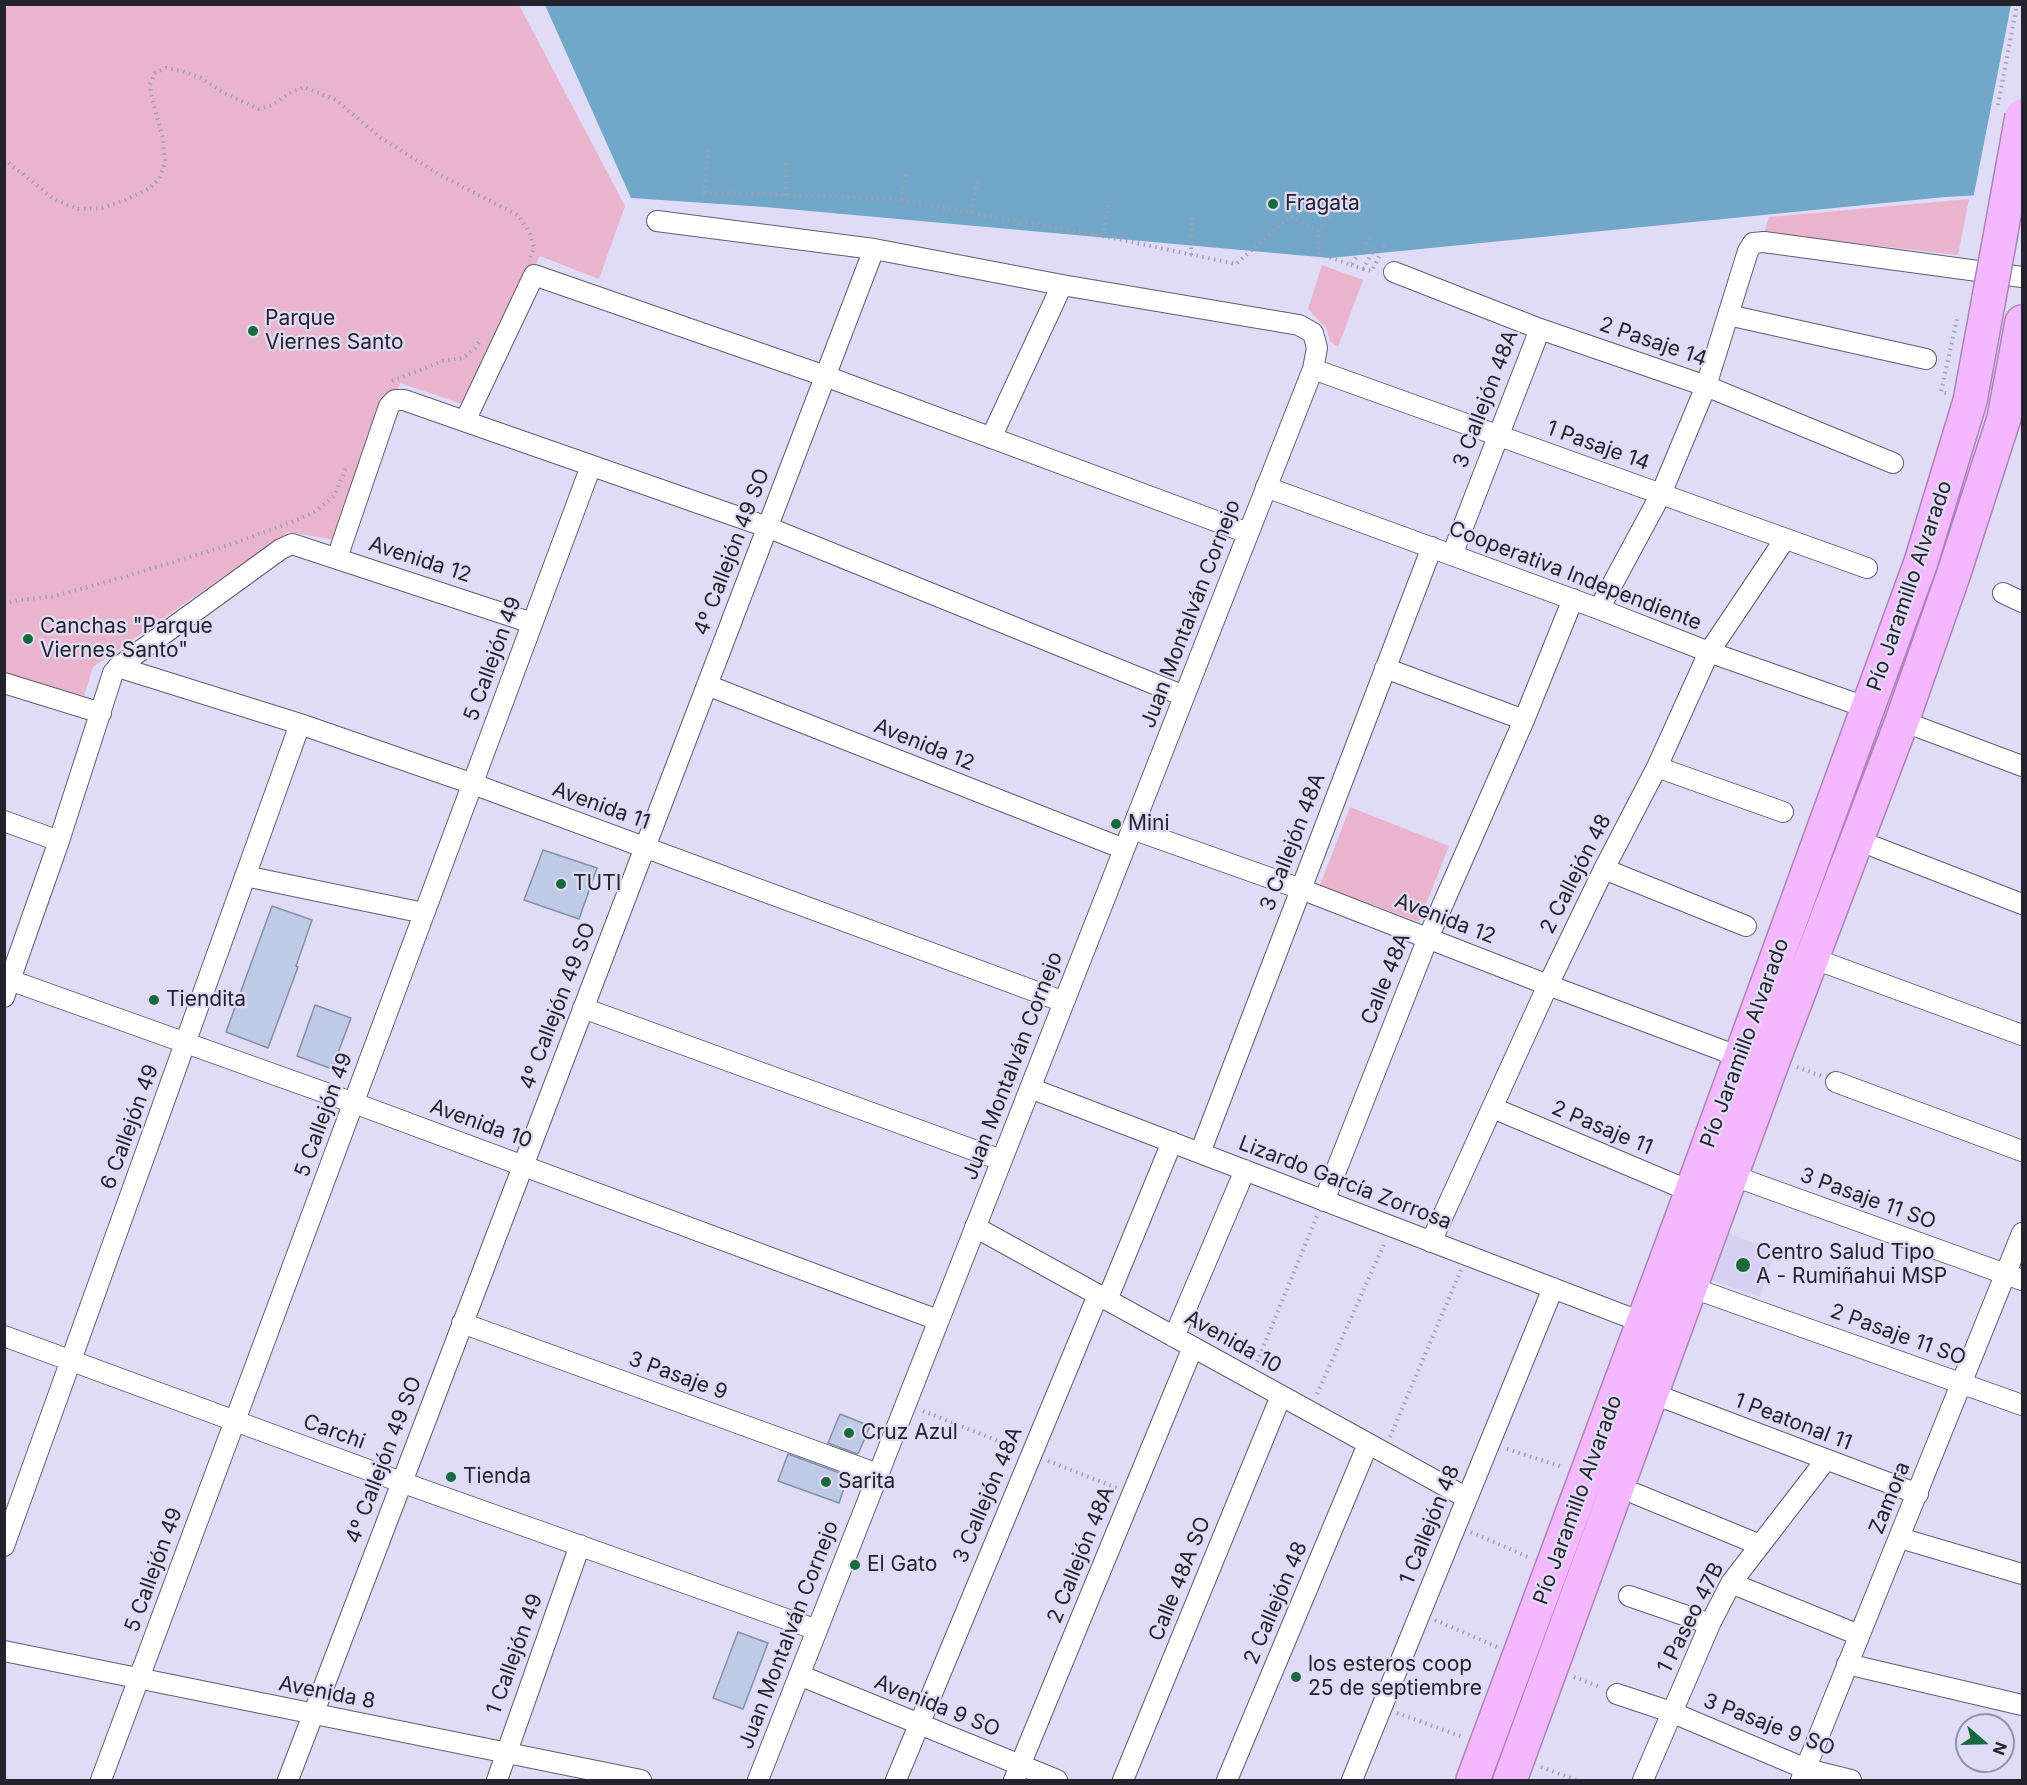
<!DOCTYPE html>
<html>
<head>
<meta charset="utf-8">
<style>
	body { margin:0 }
	#map { position:relative; width:2027px; height:1785px; overflow:hidden; background:#e0dcf7; font-family:Inter,sans-serif }
	canvas { display:block }
	.frame { position:absolute; inset:0; border:6px solid #24222c; pointer-events:none }
	.north { position:absolute; left:1955px; top:1713px; width:60px; height:60px; box-sizing:border-box; background:#e0dcf7; border:2px solid #9592a6; border-radius:50%; rotate:110deg; font-size:16px; font-weight:700; line-height:24px; text-align:center; color:#24222c }
	.north::after { content:''; display:block; margin:auto; width:21px; height:27px; background:#166a3b; clip-path:polygon(50% 0,100% 100%,50% 72%,0 100%) }
</style>
</head>
<body>
<div id="map">
<canvas width="2027" height="1785"></canvas>
<div class="frame"></div>
<div class="north">N</div>
</div>
<script>
const c = document.querySelector('canvas').getContext('2d');
c.lineJoin = 'round';
function fill(path, color) {
  c.fillStyle = color;
  c.fill(path, 'evenodd');
}
function poly(rows) {
  const path = new Path2D();
  for (const r of rows) {
    path.moveTo(r[0], r[1]);
    for (let i = 2; i < r.length; i += 2) path.lineTo(r[i], r[i + 1]);
  }
  return path;
}
function strokePath(path, color, width, dash) {
  c.strokeStyle = color;
  c.lineWidth = width;
  c.lineCap = dash ? 'butt' : 'round';
  c.setLineDash(dash || []);
  c.stroke(path);
}
function drawText(font, color, halo, rows, align = 'center') {
  c.font = font + ' Inter,sans-serif';
  c.lineWidth = 4.5;
  c.setLineDash([]);
  c.textBaseline = 'middle';
  c.strokeStyle = halo;
  c.fillStyle = color;
  for (const [text, x, y, turn = 0] of rows) {
    c.save();
    c.translate(x, y);
    c.rotate((+turn || 0) * Math.PI / 180);
    c.textAlign = isNaN(turn) ? turn : align;
    if (halo) c.strokeText(text, 0, 0);
    c.fillText(text, 0, 0);
    c.restore();
  }
}
const built = poly([
	[1728,1233,1775,1251,1760,1297,1711,1280]
]);
const green = poly([
	[4,5,519,5,625,206,599,279,540,256,465,405,400,383,342,541,288,532,93,667,84,696,5,673],
	[1969,199,1958,255,1764,233,1769,217],
	[1322,265,1363,280,1338,347,1330,341,1326,328,1308,309],
	[1350,807,1449,846,1419,922,1320,885]
]);
const water = poly([
	[545,5,2022,5,2022,193,1945,197,1330,258,765,207,631,198]
]);
const pier = poly([
	[2011,5,2022,5,2022,196,1973,199]
]);
const building = poly([
	[543,850,597,868,579,919,524,900,543,850],
	[272,906,312,920,296,966,298,967,268,1048,226,1032,272,906],
	[315,1005,351,1018,332,1069,297,1056,315,1005],
	[840,1414,870,1426,859,1452,857,1454,828,1443,840,1414],
	[788,1454,848,1476,839,1503,778,1481,788,1454],
	[738,1632,768,1643,743,1709,713,1698,738,1632]
]);
const path = poly([
	[708,150,704,192,895,199,1113,238,1236,264,1290,216,1318,231],
	[4,159,54,199,78,209,102,208,125,200,148,189,159,179,165,163,163,139,152,99,150,85,155,73,166,68,182,71,201,78,224,93,259,109,272,105,290,93,304,87,336,100,381,138,442,176,519,216,530,234,534,248,530,257],
	[786,195,786,160],
	[902,200,906,170],
	[1337,206,1318,231,1318,253,1351,265,1370,238],
	[971,212,977,181],
	[1102,236,1109,205],
	[1191,255,1192,217],
	[1351,265,1363,269,1376,246],
	[1363,269,1372,271,1386,242],
	[392,381,443,361,463,358,475,348,480,341],
	[1946,393,1941,392,1957,319],
	[4,604,13,601,55,596,117,579,229,545,297,520,316,511,334,496,346,468],
	[1797,1067,1821,1076],
	[1257,1362,1317,1216],
	[1317,1394,1385,1242],
	[923,1411,1016,1448],
	[1390,1437,1461,1270],
	[1507,1449,1563,1467],
	[1048,1461,1117,1488],
	[1471,1532,1530,1558],
	[1435,1620,1497,1647],
	[1574,1677,1600,1687],
	[1397,1713,1463,1737],
	[1541,1767,1576,1780]
]);
const street = poly([
	[657,221,874,249,1062,285,1299,325,1313,333,1317,348,1313,369,758,1780],
	[1394,272,1540,329,1706,386,1893,463],
	[1728,315,1926,359],
	[1313,369,1867,568],
	[465,421,534,275,825,376,1248,533],
	[991,438,1062,285],
	[1266,487,1599,609,1709,652,1868,708],
	[1452,555,1540,329],
	[337,558,389,406,395,400,404,400,767,527,1184,696],
	[2003,593,2022,602],
	[1599,609,1661,494,1706,386,1748,251,1753,243,1764,242,2022,277],
	[118,667,300,724,473,784,1064,1002],
	[1385,668,1524,720],
	[4,683,101,713],
	[707,685,1124,849],
	[1902,721,2022,766],
	[1657,767,1783,812],
	[4,821,59,841],
	[1132,829,1301,889,1548,985,1740,1057],
	[1875,847,2022,904],
	[1604,869,1746,926],
	[245,876,424,913],
	[1812,958,2022,1035],
	[4,978,354,1103,938,1320],
	[4,997,59,841,113,673,118,667,281,549,292,544,532,623],
	[583,1008,1001,1160],
	[1836,1082,2022,1151],
	[1030,1088,1644,1323],
	[1493,1108,1692,1192],
	[1200,1153,1432,547],
	[1731,1175,2022,1280],
	[1324,1201,1428,938,1524,720,1573,599],
	[975,1227,1467,1498],
	[1431,1242,1548,985,1604,869,1657,767,1709,652,1785,539],
	[1690,1287,2022,1405],
	[1107,1300,1172,1142],
	[462,1323,878,1474],
	[4,1336,401,1482,817,1630],
	[1174,1337,1245,1170],
	[1651,1393,1918,1494],
	[1636,1494,1760,1545],
	[1900,1538,2022,1574],
	[4,1546,300,724],
	[1731,1583,1859,1635],
	[1629,1596,1710,1624],
	[4,1651,641,1780],
	[1847,1664,2022,1705],
	[799,1675,1057,1780],
	[1617,1694,1671,1712,1806,1769,1851,1780],
	[101,1780,591,466],
	[288,1780,874,249],
	[497,1780,580,1545],
	[896,1780,1098,1295],
	[1014,1780,1193,1347],
	[1123,1780,1281,1396],
	[1227,1780,1368,1444],
	[1352,1780,1553,1288],
	[1643,1780,1710,1624,1731,1583,1825,1461],
	[1801,1780,2022,1233]
]);
const highway = poly([
	[1473,1780,1683,1215,1921,562,1970,401,1989,298],
	[1510,1780,1774,1058,1902,721,1954,573,2004,418,2022,322]
]);
const pathBridge = poly([
	[1998,105,2017,4]
]);
const highwayBridge = poly([
	[1989,298,2022,116]
]);
const markers = [
	[1273,204,6,"#166a3b"],
	[253,331,6,"#166a3b"],
	[28,639,6,"#166a3b"],
	[1116,824,6,"#166a3b"],
	[561,884,6,"#166a3b"],
	[154,1000,6,"#166a3b"],
	[1743,1265,8,"#166a3b"],
	[849,1433,6,"#166a3b"],
	[451,1477,6,"#166a3b"],
	[826,1482,6,"#166a3b"],
	[855,1565,6,"#166a3b"],
	[1296,1677,6,"#166a3b"]
];
const poiNames = [
	["Fragata",1285,204],
	["Parque",265,319],
	["Viernes Santo",265,343],
	["Canchas \"Parque",40,627],
	["Viernes Santo\"",40,651],
	["Mini",1128,824],
	["TUTI",573,884],
	["Tiendita",166,1000],
	["Centro Salud Tipo",1756,1253],
	["A - Rumiñahui MSP",1756,1277],
	["Cruz Azul",861,1433],
	["Tienda",463,1477],
	["Sarita",838,1482],
	["El Gato",867,1565],
	["los esteros coop",1308,1665],
	["25 de septiembre",1308,1689]
];
const streetNames = [
	["2 Pasaje 14",1653,342,19],
	["3 Callejón 48A",1486,399,-69],
	["1 Pasaje 14",1598,446,20],
	["4º Callejón 49 SO",732,552,-69],
	["Avenida 12",420,560,18],
	["Cooperativa Independiente",1575,576,21],
	["Pío Jaramillo Alvarado",1910,586,-71],
	["Juan Montalván Cornejo",1191,614,-69],
	["5 Callejón 49",493,659,-70],
	["Avenida 12",924,745,22],
	["Avenida 11",601,806,20],
	["3 Callejón 48A",1293,842,-69],
	["2 Callejón 48",1576,874,-63],
	["Avenida 12",1445,919,21],
	["Calle 48A",1386,979,-68],
	["4º Callejón 49 SO",558,1006,-69],
	["Pío Jaramillo Alvarado",1745,1043,-70],
	["Juan Montalván Cornejo",1013,1066,-69],
	["5 Callejón 49",324,1115,-70],
	["Avenida 10",481,1124,20],
	["6 Callejón 49",130,1127,-70],
	["2 Pasaje 11",1602,1128,23],
	["Lizardo García Zorrosa",1345,1183,21],
	["3 Pasaje 11 SO",1868,1199,20],
	["2 Pasaje 11 SO",1898,1335,20],
	["Avenida 10",1233,1342,29],
	["3 Pasaje 9",678,1376,20],
	["1 Peatonal 11",1793,1422,21],
	["Carchi",334,1432,20],
	["4º Callejón 49 SO",384,1460,-69],
	["3 Callejón 48A",988,1495,-67],
	["Zamora",1890,1498,-68],
	["Pío Jaramillo Alvarado",1578,1500,-70],
	["1 Callejón 48",1430,1525,-68],
	["2 Callejón 48A",1081,1555,-68],
	["5 Callejón 49",154,1570,-70],
	["Calle 48A SO",1180,1579,-68],
	["2 Callejón 48",1276,1603,-67],
	["1 Paseo 47B",1691,1618,-63],
	["Juan Montalván Cornejo",789,1635,-69],
	["1 Callejón 49",515,1654,-70],
	["Avenida 8",327,1693,11],
	["Avenida 9 SO",937,1706,22],
	["3 Pasaje 9 SO",1769,1725,21]
];
fill(built, '#d6d0f3');
fill(green, '#e8b5cd');
fill(water, '#73a7c9');
fill(pier, '#e0dcf7');
fill(building, '#bfcbe4');
strokePath(building, '#848fa7', 1.5);
strokePath(street, '#605c74', 22);
strokePath(highway, '#ab84b5', 36);
strokePath(path, '#a19eb3', 4, [1.5, 4.5]);
strokePath(street, '#fff', 20);
strokePath(highway, '#f3b8ff', 33);
strokePath(highwayBridge, '#ab84b5', 36, []);
strokePath(pathBridge, '#a19eb3', 4, [1.5, 4.5]);
strokePath(highwayBridge, '#f3b8ff', 33);
for (const [x, y, r, color] of markers) {
  const dot = new Path2D();
  dot.arc(x, y, r, 0, 2 * Math.PI);
  c.fillStyle = color;
  c.fill(dot);
  strokePath(dot, '#e0dcf7', 2);
}
drawText('21px', '#24222c', '#e0dcf7', poiNames, 'left');
drawText('21px', '#24222c', '#e0dcf7', streetNames);
</script>
</body>
</html>
